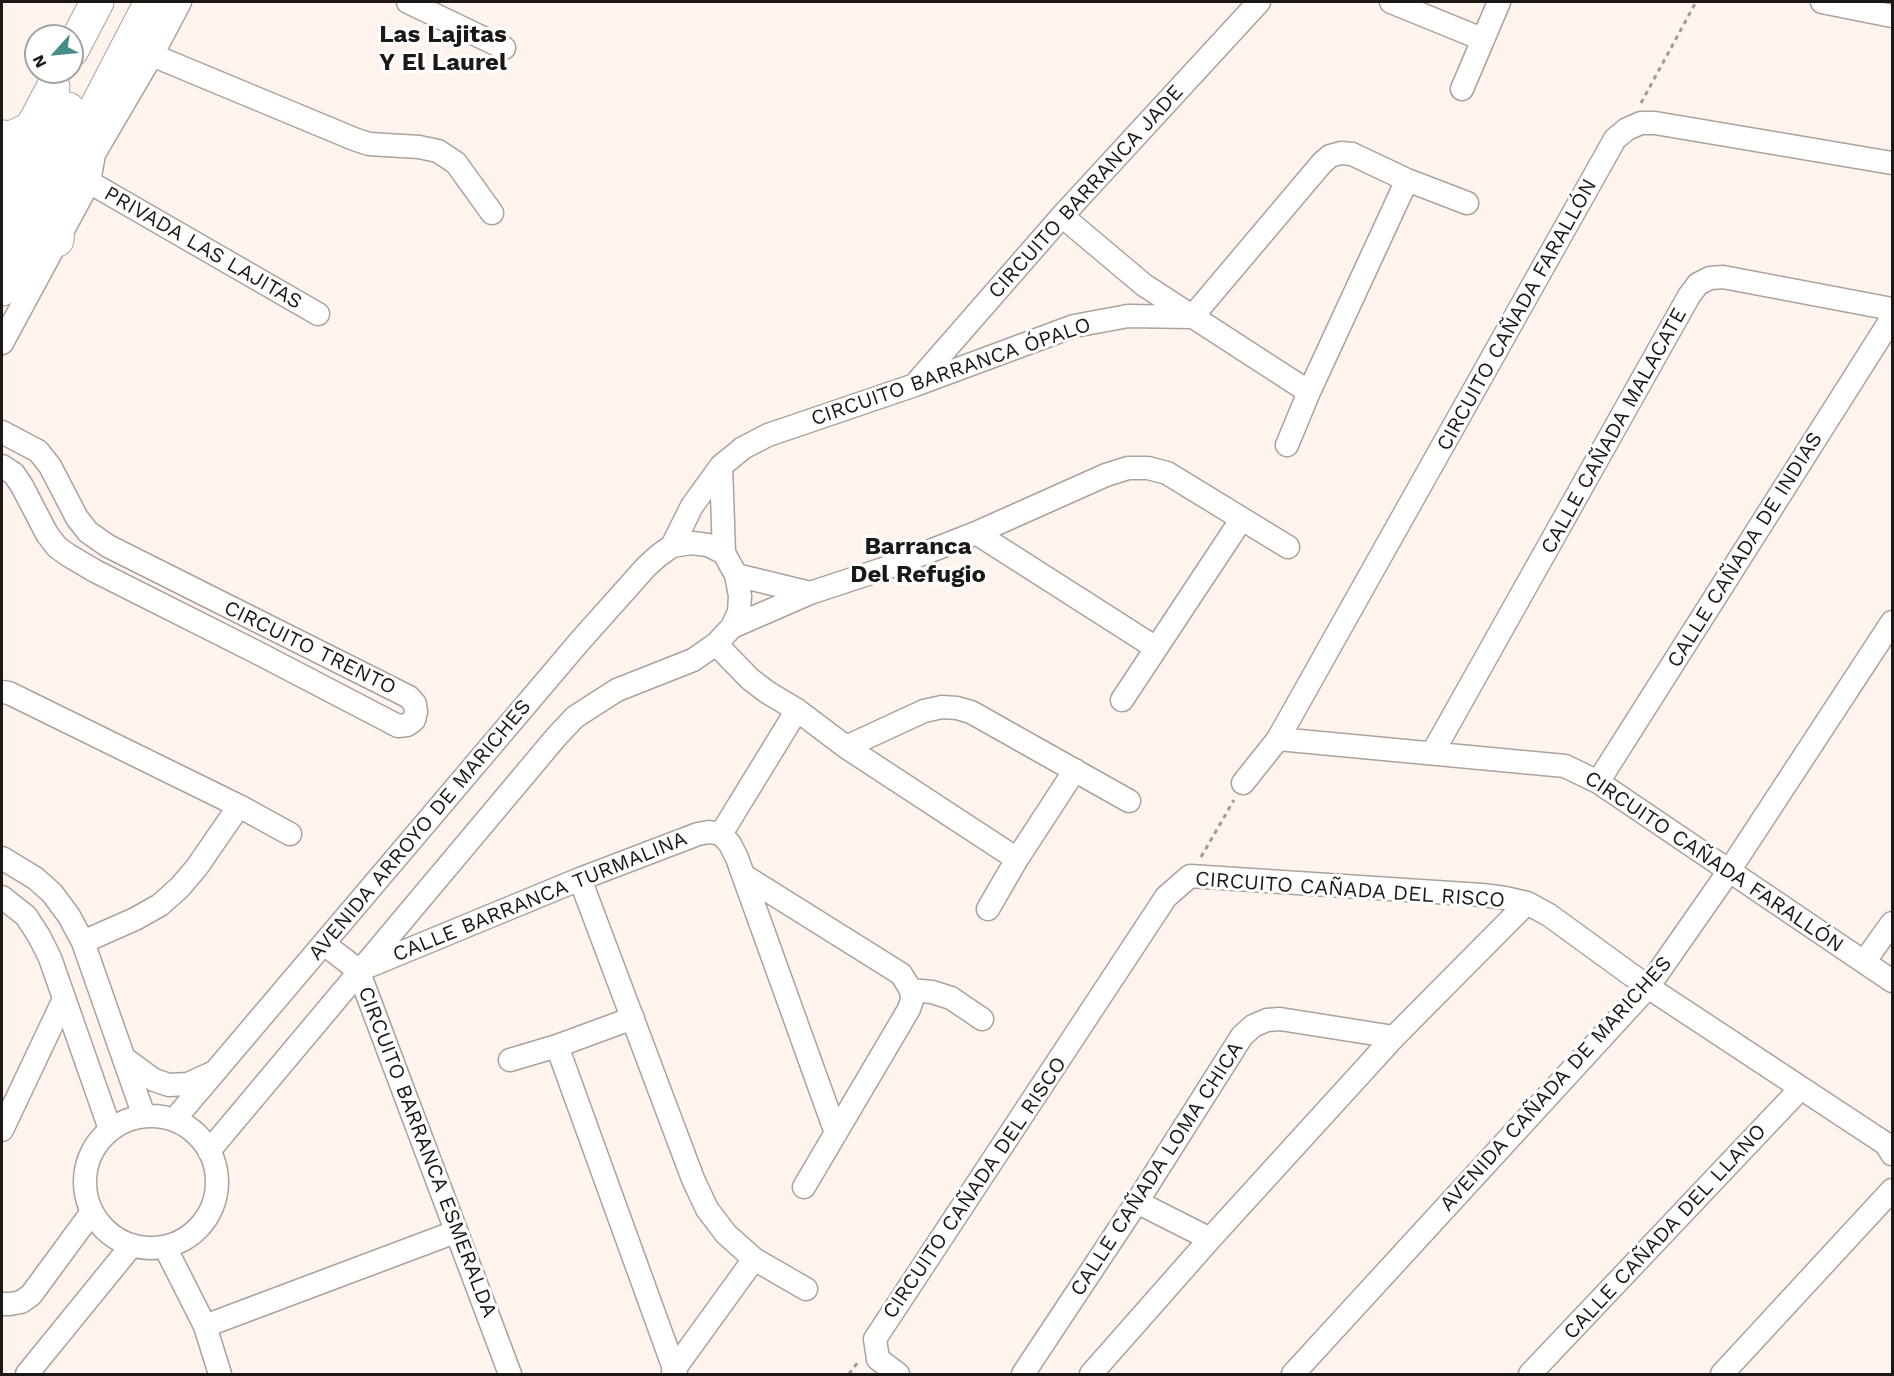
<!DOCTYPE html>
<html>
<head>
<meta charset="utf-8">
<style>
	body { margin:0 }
	#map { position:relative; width:1894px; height:1376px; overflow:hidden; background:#fff3ee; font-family:"Work Sans",sans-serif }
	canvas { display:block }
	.frame { position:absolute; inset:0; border:3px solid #1c1816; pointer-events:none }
	.north { position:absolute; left:24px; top:24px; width:60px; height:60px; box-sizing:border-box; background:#fff; border:2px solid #a4a3a2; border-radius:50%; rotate:243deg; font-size:16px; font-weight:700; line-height:24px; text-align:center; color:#1c1816 }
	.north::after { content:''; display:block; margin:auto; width:21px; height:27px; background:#458d8b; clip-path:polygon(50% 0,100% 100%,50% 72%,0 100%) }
</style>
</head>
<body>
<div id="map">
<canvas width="1894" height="1376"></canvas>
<div class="frame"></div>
<div class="north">N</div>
</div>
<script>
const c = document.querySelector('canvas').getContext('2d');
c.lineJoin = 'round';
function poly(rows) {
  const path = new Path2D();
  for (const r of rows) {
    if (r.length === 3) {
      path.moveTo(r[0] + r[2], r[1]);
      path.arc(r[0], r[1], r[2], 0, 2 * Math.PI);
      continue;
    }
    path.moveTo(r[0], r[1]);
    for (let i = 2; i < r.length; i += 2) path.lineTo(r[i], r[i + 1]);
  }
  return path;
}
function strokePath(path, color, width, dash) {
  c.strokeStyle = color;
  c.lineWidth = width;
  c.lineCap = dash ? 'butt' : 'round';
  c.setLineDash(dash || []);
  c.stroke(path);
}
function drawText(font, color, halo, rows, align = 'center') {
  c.font = font + ' "Work Sans",sans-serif';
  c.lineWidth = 6;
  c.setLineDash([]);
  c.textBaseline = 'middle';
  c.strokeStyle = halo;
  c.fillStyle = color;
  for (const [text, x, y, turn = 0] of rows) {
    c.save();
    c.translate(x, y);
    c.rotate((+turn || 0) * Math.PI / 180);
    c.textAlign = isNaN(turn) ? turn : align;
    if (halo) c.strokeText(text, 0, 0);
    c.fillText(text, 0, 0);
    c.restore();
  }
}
const path = poly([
	[1641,103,1696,2],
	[1201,857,1234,800],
	[849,1374,858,1362]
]);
const street = poly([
	[408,2,504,48],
	[1391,2,1482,39],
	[1822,2,1892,16],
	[152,55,354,139,369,144,419,147,438,151,456,163,492,213],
	[1462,89,1499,2],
	[89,182,318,314],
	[1062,216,1144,285,1309,392],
	[2,343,89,182,94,154,152,55,180,2],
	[918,381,1062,216,1259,2],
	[2,432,38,451,50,466,77,518,88,532,108,546,409,697,415,704,416,712,414,720,407,725,398,726,258,653,95,571,68,555,57,547,47,534,22,486,14,474,2,466],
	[1287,445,1309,392,1407,180],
	[721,466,724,553],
	[976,533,1156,648],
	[672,546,692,506,721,466,743,448,768,435,915,385,1074,326,1128,316,1192,317,1322,163,1330,156,1341,153,1352,154,1407,180,1467,203],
	[736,575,810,593],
	[732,627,810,593,892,566,976,533,1106,475,1128,468,1148,468,1167,473,1288,547],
	[716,644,750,679,767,692,797,710,846,747,1017,859],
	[2,692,9,693,239,806,290,834],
	[1122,700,1241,520],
	[1278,739,1565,766,1598,782,1892,981],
	[846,747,924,711,942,707,957,708,971,712,1129,801],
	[1433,752,1689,296,1698,284,1710,278,1723,277,1892,309],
	[1598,782,1892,318],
	[1243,783,1278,739,1615,139,1627,129,1641,123,1655,123,1892,163],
	[721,834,730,844,737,858,836,1133],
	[721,834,797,710],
	[2,858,35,878,52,893,69,916,83,942,144,1116],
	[743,875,901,974,911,990,912,1000,909,1009,804,1187],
	[580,879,693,1179,707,1209,726,1234,754,1259,806,1289],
	[2,897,26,916,39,936,50,958,110,1129],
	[988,909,1017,859,1075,770],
	[83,942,135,919,160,905,180,887,197,867,239,806],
	[324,944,358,970,510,1374],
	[1864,962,1892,923],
	[362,969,580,879,698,834,709,832,721,834],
	[911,990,932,992,951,998,982,1019],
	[557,1046,676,1374],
	[124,1058,154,1080,169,1085,188,1084,212,1073],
	[510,1060,557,1046,633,1018],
	[151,1182,66],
	[174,1120,580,641,646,567,658,556,672,546,692,543,708,545,724,553,736,575,740,596,739,612,732,627,716,644,693,660,617,690,575,717,557,736,209,1151],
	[2,1130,64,999],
	[1137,1202,1210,1239],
	[165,1247,205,1326,220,1374],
	[2,1304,10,1304,21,1302,31,1295,92,1212],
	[205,1326,455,1232],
	[673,1371,754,1259],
	[27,1374,132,1245],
	[898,1374,878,1359,875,1339,1166,897,1190,876,1482,895,1505,898,1527,903,1549,915,1648,987,1886,1144,1892,1154],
	[1023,1374,1137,1202,1242,1036,1253,1026,1267,1020,1280,1019,1394,1037],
	[1091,1374,1210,1239,1394,1037,1527,903],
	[1293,1374,1648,987,1729,871,1892,622],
	[1530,1374,1800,1089],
	[1722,1374,1892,1190]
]);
const secondary = poly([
	[2,138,13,149,17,166,2,198]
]);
const primary = poly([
	[72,50,97,2],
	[53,87,44,112,47,125,54,136],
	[2,137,11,138,30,129,36,120,49,95],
	[2,234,68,109],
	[57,240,58,222,77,191],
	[2,289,151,2]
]);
const streetNames = [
	["CIRCUITO BARRANCA JADE",1086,192,-48],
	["PRIVADA LAS LAJITAS",203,248,30],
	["CIRCUITO CAÑADA FARALLÓN",1517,315,-61],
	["CIRCUITO BARRANCA ÓPALO",951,372,-19],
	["CALLE CAÑADA MALACATE",1614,431,-61],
	["CALLE CAÑADA DE INDIAS",1745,550,-58],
	["CIRCUITO TRENTO",310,648,26],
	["AVENIDA ARROYO DE MARICHES",420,830,-50],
	["CIRCUITO CAÑADA FARALLÓN",1714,862,34],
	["CIRCUITO CAÑADA DEL RISCO",1350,890,4],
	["CALLE BARRANCA TURMALINA",540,897,-22],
	["AVENIDA CAÑADA DE MARICHES",1556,1084,-48],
	["CIRCUITO BARRANCA ESMERALDA",427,1152,69],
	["CALLE CAÑADA LOMA CHICA",1157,1169,-57],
	["CIRCUITO CAÑADA DEL RISCO",975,1188,-56],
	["CALLE CAÑADA DEL LLANO",1665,1232,-47]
];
const quarterNames = [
	["Las Lajitas",443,35],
	["Y El Laurel",443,63],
	["Barranca",918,547],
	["Del Refugio",918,575]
];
strokePath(street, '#aca19c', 25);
strokePath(secondary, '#aca19c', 34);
strokePath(primary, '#aca19c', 35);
strokePath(path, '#a39a96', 3, [4.5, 4.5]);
strokePath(street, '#fff', 22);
strokePath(secondary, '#fff', 32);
strokePath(primary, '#fff', 33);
drawText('21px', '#1c1816', '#fff', streetNames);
drawText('bold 24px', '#1c1816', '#fff', quarterNames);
</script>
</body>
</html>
